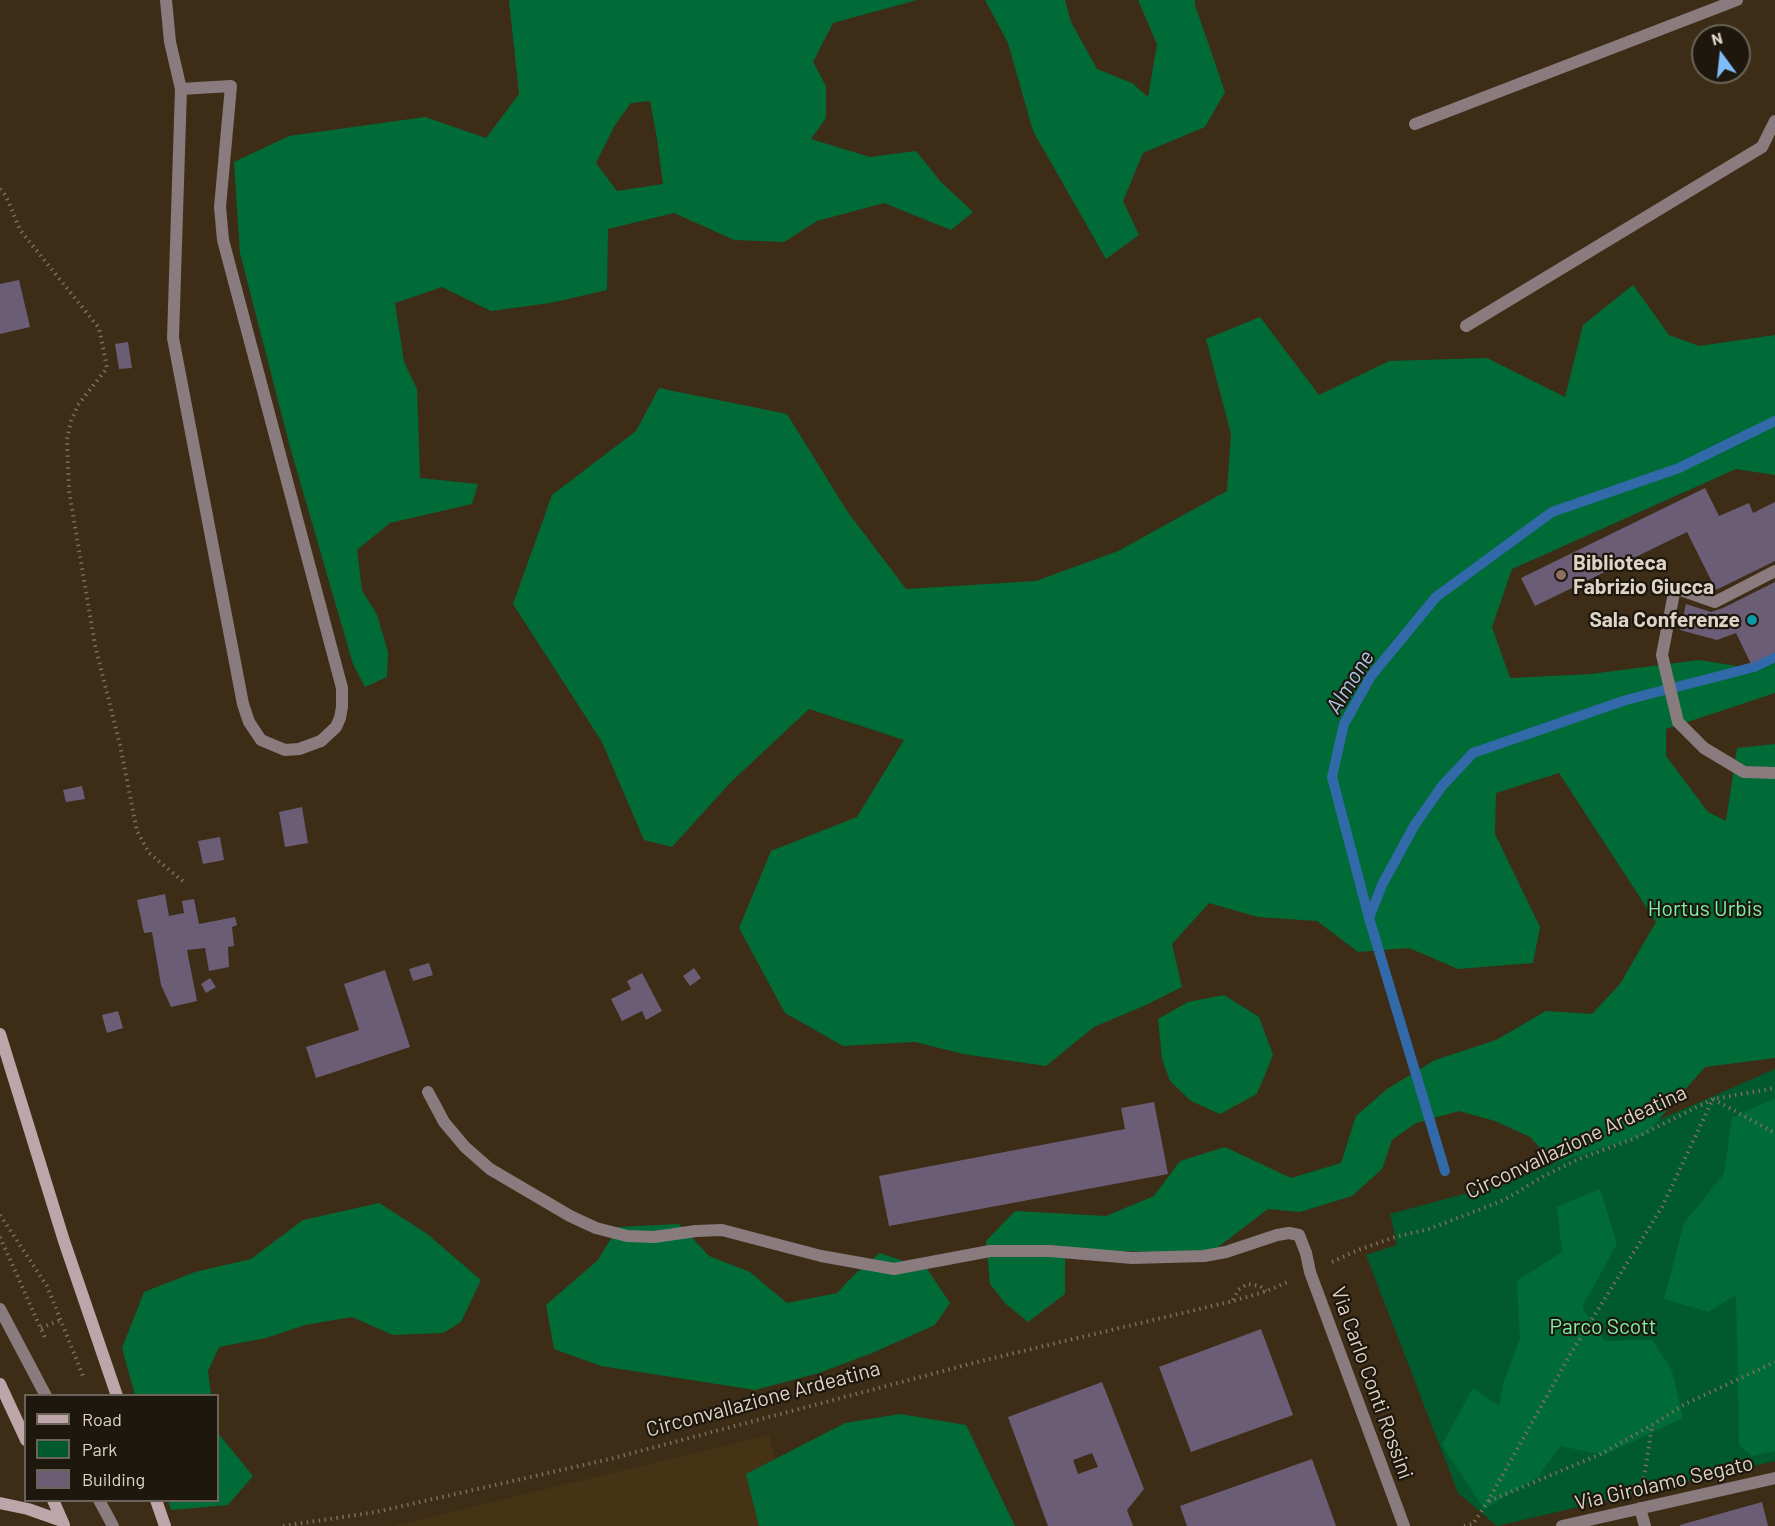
<!DOCTYPE html>
<html>
<head>
<meta charset="utf-8">
<style>
	body { margin:0 }
	#map { position:relative; width:1775px; height:1526px; overflow:hidden; background:#3d2d17; font-family:Barlow,sans-serif }
	canvas { display:block }
	.legend { position:absolute; left:24px; top:1394px; width:195px; height:108px; box-sizing:border-box; background:#1e170d; border:2px solid #6b6357; margin:0; padding:8px 10px; list-style:none; font-size:18px; color:#ded4c6 }
	.legend li { display:flex; align-items:center; gap:12px; height:30px }
	.legend b { width:30px; border:2px solid #6b6357 }
	.north { position:absolute; left:1691px; top:24px; width:60px; height:60px; box-sizing:border-box; background:#1e170d; border:2px solid #6b6357; border-radius:50%; rotate:345deg; font-size:16px; font-weight:700; line-height:24px; text-align:center; color:#ded4c6 }
	.north::after { content:''; display:block; margin:auto; width:21px; height:27px; background:#7ebdf9; clip-path:polygon(50% 0,100% 100%,50% 72%,0 100%) }
</style>
</head>
<body>
<div id="map">
<canvas width="1775" height="1526"></canvas>
<ul class="legend">
<li><b style="height:8px;background:#bda5aa"></b>Road</li>
<li><b style="height:16px;background:#005a2d"></b>Park</li>
<li><b style="height:16px;background:#6b5d75"></b>Building</li>
</ul>
<div class="north">N</div>
</div>
<script>
const c = document.querySelector('canvas').getContext('2d');
c.lineJoin = 'round';
function fill(path, color) {
  c.fillStyle = color;
  c.fill(path, 'evenodd');
}
function poly(rows) {
  const path = new Path2D();
  for (const r of rows) {
    path.moveTo(r[0], r[1]);
    for (let i = 2; i < r.length; i += 2) path.lineTo(r[i], r[i + 1]);
  }
  return path;
}
function strokePath(path, color, width, dash) {
  c.strokeStyle = color;
  c.lineWidth = width;
  c.lineCap = dash ? 'butt' : 'round';
  c.setLineDash(dash || []);
  c.stroke(path);
}
function drawText(font, color, halo, rows, align = 'center') {
  c.font = font + ' Barlow,sans-serif';
  c.lineWidth = 4.5;
  c.setLineDash([]);
  c.textBaseline = 'middle';
  c.strokeStyle = halo;
  c.fillStyle = color;
  for (const [text, x, y, turn = 0] of rows) {
    c.save();
    c.translate(x, y);
    c.rotate((+turn || 0) * Math.PI / 180);
    c.textAlign = isNaN(turn) ? turn : align;
    if (halo) c.strokeText(text, 0, 0);
    c.fillText(text, 0, 0);
    c.restore();
  }
}
const built = poly([
	[769,1435,790,1526,394,1526]
]);
const green = poly([
	[1775,1069,1775,1461,1497,1526,1458,1493,1366,1255,1397,1245,1390,1214,1508,1182,1675,1113]
]);
const forest = poly([
	[509,0,917,0,833,23,813,62,826,86,826,118,811,139,870,157,916,151,941,182,973,212,951,230,884,203,817,221,784,242,734,240,674,213,608,229,607,290,550,303,491,311,442,287,395,303,404,362,417,389,420,478,478,484,472,504,390,523,357,550,362,590,377,615,388,652,387,677,365,687,353,664,290,447,240,253,234,162,289,136,425,117,486,138,519,94],
	[650,101,657,138,663,184,617,191,596,163,615,125,631,103],
	[985,0,1065,0,1071,22,1097,69,1132,83,1148,97,1157,44,1138,0,1195,0,1195,5,1225,92,1205,127,1143,153,1123,201,1139,235,1106,259,1033,131,1008,43],
	[1633,285,1669,335,1699,346,1775,335,1775,475,1736,469,1512,569,1492,627,1510,678,1591,674,1699,660,1749,668,1775,656,1775,693,1666,729,1666,756,1708,812,1726,821,1737,748,1775,744,1775,1058,1705,1067,1645,1135,1554,1163,1530,1137,1495,1121,1459,1111,1416,1123,1392,1140,1382,1169,1352,1196,1300,1212,1268,1209,1209,1254,1125,1251,1065,1258,1065,1294,1028,1322,1006,1304,990,1284,986,1241,1015,1211,1106,1216,1154,1196,1180,1161,1225,1147,1291,1178,1341,1163,1356,1116,1387,1089,1435,1060,1496,1040,1546,1011,1592,1014,1620,984,1656,922,1559,773,1496,793,1495,834,1540,927,1533,963,1458,969,1409,948,1358,952,1317,921,1258,917,1209,903,1172,944,1182,987,1146,1005,1094,1027,1046,1066,963,1054,915,1042,843,1046,785,1013,739,928,771,851,857,817,904,740,809,709,730,783,672,847,644,840,602,742,513,604,552,495,636,431,659,388,787,414,847,511,906,589,1036,581,1118,551,1227,491,1231,434,1206,339,1260,317,1319,395,1389,361,1487,358,1565,397,1583,325],
	[1224,995,1259,1017,1273,1055,1257,1094,1220,1114,1191,1101,1170,1081,1162,1059,1158,1019,1188,1002],
	[1775,1098,1775,1451,1752,1456,1739,1445,1736,1295,1708,1312,1664,1299,1684,1223,1724,1174,1732,1118],
	[1600,1189,1617,1244,1582,1307,1605,1341,1652,1340,1672,1371,1683,1418,1604,1455,1560,1446,1538,1477,1484,1509,1442,1445,1473,1388,1499,1406,1503,1384,1520,1339,1517,1281,1562,1252,1557,1207],
	[379,1203,426,1233,481,1280,461,1322,443,1333,393,1335,352,1317,305,1325,266,1338,219,1347,208,1371,211,1395,135,1395,122,1348,144,1292,195,1272,251,1259,303,1220],
	[679,1224,709,1256,750,1272,787,1303,837,1293,854,1275,880,1253,927,1269,950,1303,935,1325,872,1353,819,1373,755,1390,601,1366,554,1349,546,1305,598,1260,618,1227],
	[900,1414,966,1425,1015,1526,759,1526,746,1474,845,1423],
	[218,1433,253,1476,228,1505,171,1510,168,1501,218,1500]
]);
const stream = poly([
	[1369,918,1382,885,1414,826,1442,786,1473,753,1626,700,1754,667,1775,657],
	[1445,1171,1369,918,1332,777,1344,724,1371,676,1436,597,1552,512,1679,468,1775,421]
]);
const building = poly([
	[19,280,30,327,0,334,0,284],
	[128,342,132,368,119,369,115,344],
	[1705,488,1719,516,1749,503,1753,513,1775,502,1775,561,1716,590,1687,532,1535,606,1521,578],
	[1775,582,1775,652,1751,664,1736,633,1717,640,1680,630,1686,604,1711,612,1723,608],
	[82,786,85,799,66,802,63,790],
	[302,807,308,843,285,847,279,812],
	[220,837,224,860,203,864,198,841],
	[165,894,169,916,184,913,182,901,194,899,199,924,235,917,237,925,232,927,234,946,228,947,229,967,209,971,205,948,187,950,197,1001,171,1007,161,985,152,932,144,933,137,900],
	[429,963,433,975,413,981,409,969],
	[694,968,701,978,690,986,683,976],
	[385,970,410,1047,316,1078,306,1047,359,1030,344,984],
	[642,973,662,1011,646,1020,642,1011,622,1021,611,999,631,989,627,981],
	[210,978,216,987,206,993,201,984],
	[118,1011,123,1028,107,1033,102,1015],
	[1154,1102,1168,1174,889,1226,879,1176,1125,1129,1121,1108],
	[1261,1329,1293,1415,1191,1452,1159,1367],
	[1102,1382,1144,1489,1127,1510,1133,1526,1048,1526,1008,1417],
	[1092,1453,1098,1467,1078,1474,1073,1460],
	[1312,1459,1336,1526,1187,1526,1180,1506],
	[1762,1502,1768,1526,1680,1526,1680,1525]
]);
const path = poly([
	[0,189,6,196,20,230,99,328,107,368,78,405,71,421,67,439,69,491,95,645,120,745,137,831,149,853,185,883],
	[0,1215,47,1286,83,1376],
	[0,1237,45,1338],
	[1332,1262,1358,1250,1395,1237,1429,1229,1504,1200,1544,1176,1579,1159,1633,1139,1713,1099,1775,1088],
	[1233,1300,1238,1290,1247,1284,1260,1286,1266,1291],
	[41,1328,63,1319],
	[1643,1484,1652,1426],
	[1489,1501,1601,1454,1652,1425,1685,1404,1775,1362],
	[283,1526,376,1512,610,1459,981,1361,1233,1301,1267,1291,1290,1281],
	[1464,1526,1473,1524,1488,1501,1571,1353,1662,1207,1713,1099,1775,1133]
]);
const service = poly([
	[166,0,170,42,181,89,173,338,243,704,249,722,261,740,285,750,299,749,321,741,336,727,340,718,342,707,342,688,223,240,220,207,231,86,181,89],
	[1415,124,1737,0],
	[1466,326,1762,147,1775,121],
	[1775,571,1715,602,1675,588,1662,655,1678,722,1704,748,1744,772,1775,773],
	[428,1092,444,1122,465,1147,490,1169,570,1216,596,1228,627,1236,654,1237,696,1231,722,1230,821,1256,894,1269,990,1251,1050,1251,1132,1258,1204,1256,1226,1252,1277,1235,1289,1233,1299,1235,1306,1253],
	[0,1309,46,1396],
	[99,1500,113,1526]
]);
const minor = poly([
	[1306,1253,1310,1272,1404,1526],
	[1640,1508,1645,1526],
	[1562,1526,1775,1478]
]);
const secondary = poly([
	[0,1034,64,1241,117,1396],
	[0,1384,26,1440],
	[53,1500,64,1525],
	[156,1500,165,1526],
	[0,1503,28,1509,62,1521]
]);
const markers = [
	[1561,575,6,"#8d6e63"],
	[1752,620,6,"#0f9aa8"]
];
const poiNames = [
	["Biblioteca",1573,563],
	["Fabrizio Giucca",1573,587],
	["Sala Conferenze",1740,620,"right"]
];
const parkNames = [
	["Hortus Urbis",1705,909],
	["Parco Scott",1603,1327]
];
const streetNames = [
	["Circonvallazione Ardeatina",1576,1142,-25],
	["Via Carlo Conti Rossini",1372,1383,70],
	["Circonvallazione Ardeatina",763,1399,-15],
	["Via Girolamo Segato",1664,1483,-13]
];
const waterNames = [
	["Almone",1350,682,-58]
];
fill(built, '#463215');
fill(green, '#005a2d');
fill(forest, '#016b37');
strokePath(stream, '#3269a9', 10);
fill(building, '#6b5d75');
strokePath(path, '#7c6e5b', 4, [1.5, 4.5]);
strokePath(service, '#8a7b7e', 12);
strokePath(minor, '#8a7b7e', 12);
strokePath(secondary, '#bda5aa', 12);
for (const [x, y, r, color] of markers) {
  const dot = new Path2D();
  dot.arc(x, y, r, 0, 2 * Math.PI);
  c.fillStyle = color;
  c.fill(dot);
  strokePath(dot, '#1e170d', 2);
}
drawText('bold 21px', '#ded4c6', '#1e170d', poiNames, 'left');
drawText('21px', '#80f1a6', '#1e170d', parkNames);
drawText('21px', '#ded4c6', '#1e170d', streetNames);
drawText('italic 22px', '#acc9ed', '#1e170d', waterNames);
</script>
</body>
</html>
